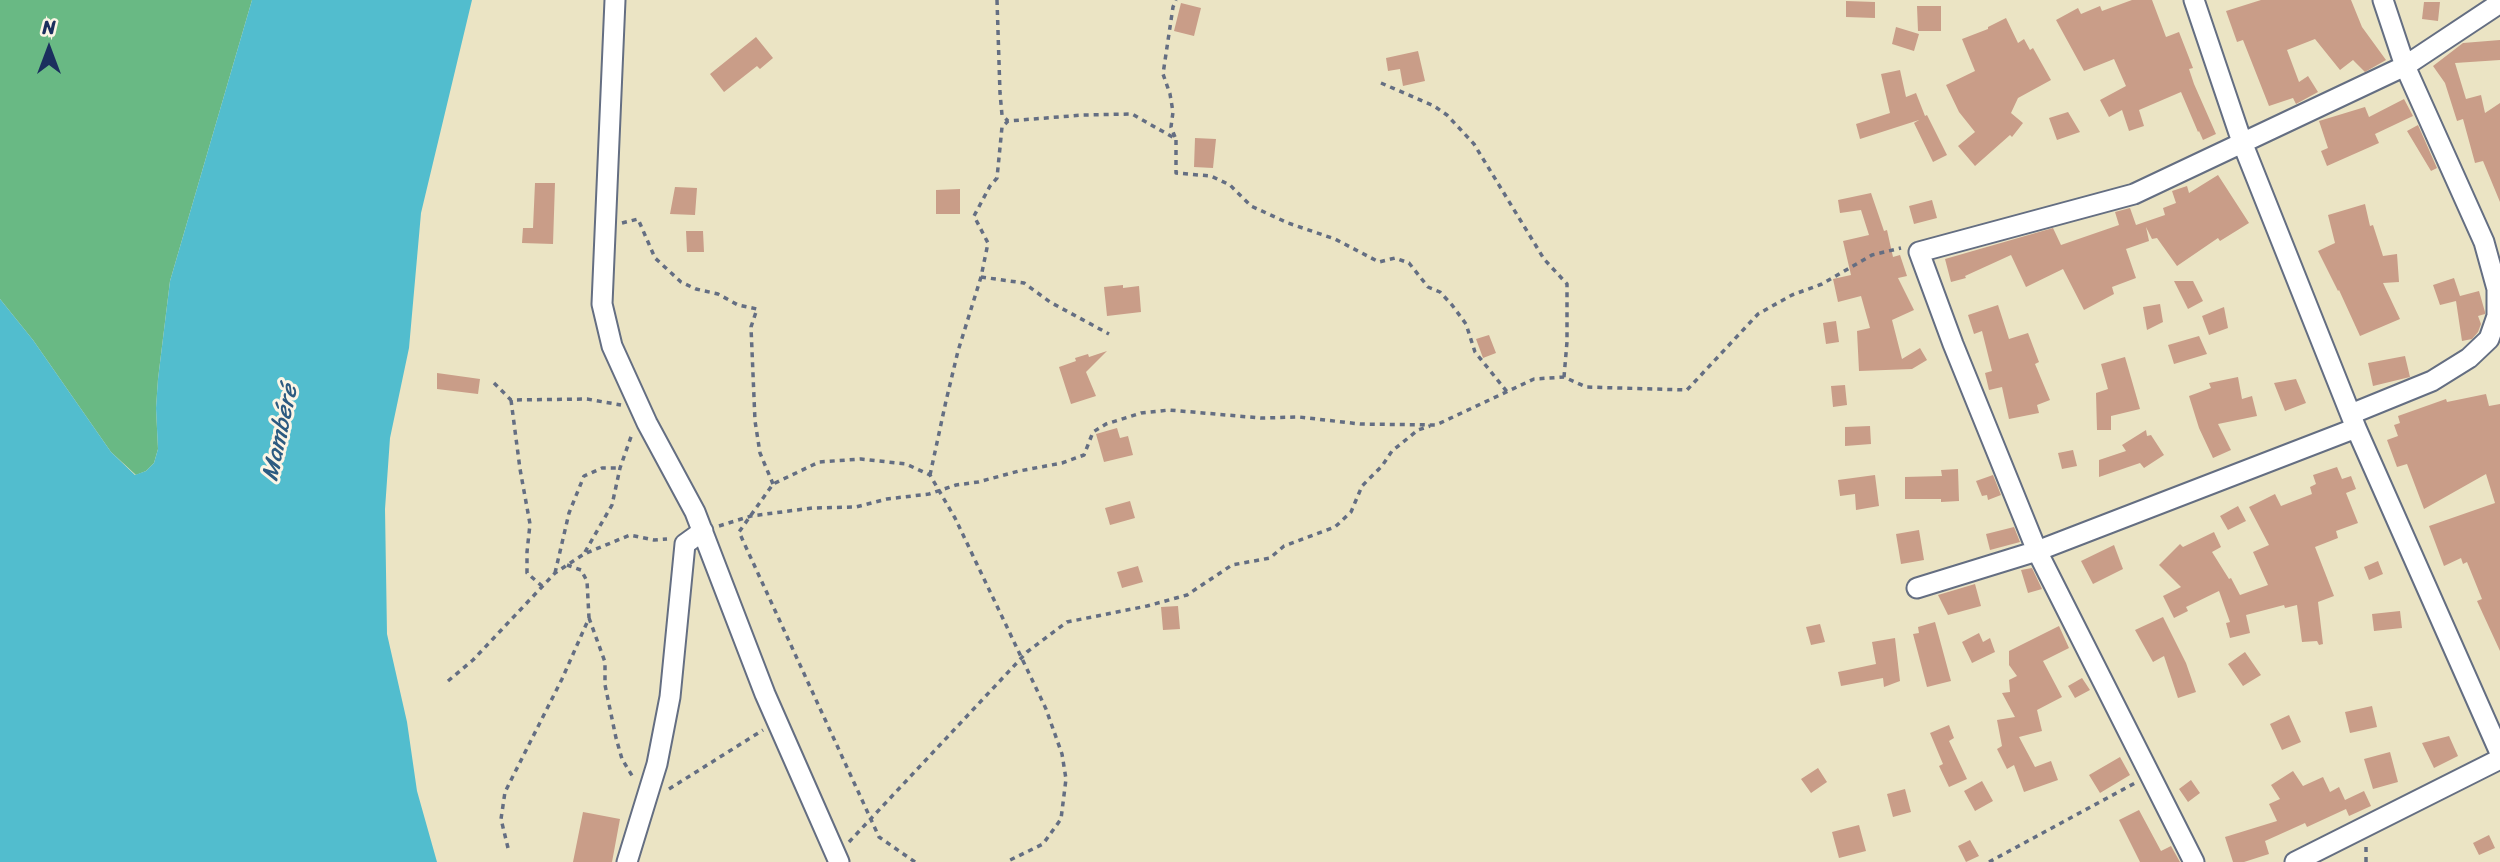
<!DOCTYPE html>
<html>
<head>
<meta charset="utf-8">
<style>
	body { margin:0 }
	#map { position:relative; width:2500px; height:862px; overflow:hidden; background:#ebe4c4; font-family:Sriracha,sans-serif }
	canvas { display:block }
	.north { position:absolute; left:14px; top:14px; width:70px; height:70px; -webkit-text-stroke:5px #fcf5e5; paint-order:stroke; rotate:0deg; font-size:19px; font-weight:700; line-height:28px; text-align:center; color:#1b2f5e }
	.north::after { content:''; display:block; margin:auto; width:24px; height:32px; background:#1b2f5e; clip-path:polygon(50% 0,100% 100%,50% 72%,0 100%) }
</style>
</head>
<body>
<div id="map">
<canvas width="2500" height="862"></canvas>
<div class="north">N</div>
</div>
<script>
const c = document.querySelector('canvas').getContext('2d');
c.lineJoin = 'round';
function fill(path, color) {
  c.fillStyle = color;
  c.fill(path, 'evenodd');
}
function poly(rows) {
  const path = new Path2D();
  for (const r of rows) {
    path.moveTo(r[0], r[1]);
    for (let i = 2; i < r.length; i += 2) path.lineTo(r[i], r[i + 1]);
  }
  return path;
}
function strokePath(path, color, width, dash) {
  c.strokeStyle = color;
  c.lineWidth = width;
  c.lineCap = dash ? 'butt' : 'round';
  c.setLineDash(dash || []);
  c.stroke(path);
}
function drawText(font, color, halo, rows, align = 'center') {
  c.font = font + ' Sriracha,sans-serif';
  c.lineWidth = 6;
  c.setLineDash([]);
  c.textBaseline = 'middle';
  c.strokeStyle = halo;
  c.fillStyle = color;
  for (const [text, x, y, turn = 0] of rows) {
    c.save();
    c.translate(x, y);
    c.rotate((+turn || 0) * Math.PI / 180);
    c.textAlign = isNaN(turn) ? turn : align;
    if (halo) c.strokeText(text, 0, 0);
    c.fillText(text, 0, 0);
    c.restore();
  }
}
const forest = poly([
	[0,0,252,0,170,281,158,379,156,408,158,449,154,463,146,471,136,475,111,452,33,340,0,299]
]);
const water = poly([
	[252,0,472,0,421,213,409,348,390,438,385,509,387,634,407,722,417,791,437,862,0,862,0,299,33,340,111,452,135,475,146,471,154,463,158,449,156,408,158,379,170,281]
]);
const building = poly([
	[2132,0,2152,0,2166,37,2179,32,2193,68,2189,69,2194,84,2216,134,2203,140,2199,131,2198,132,2181,92,2139,110,2144,126,2129,131,2122,110,2109,117,2100,100,2126,86,2114,59,2084,71,2056,20,2078,8,2081,14,2100,6,2102,11],
	[2261,0,2351,0,2362,27,2386,60,2365,72,2353,60,2340,70,2315,39,2287,50,2299,82,2308,76,2318,92,2296,104,2293,98,2269,106,2243,40,2237,42,2226,11],
	[1846,1,1875,2,1875,18,1846,17],
	[2424,2,2440,2,2438,21,2422,19],
	[1181,3,1201,8,1194,36,1174,31],
	[1917,6,1941,6,1941,31,1918,31],
	[2006,18,2018,43,2024,39,2030,50,2033,48,2051,80,2018,98,2011,113,2023,123,2012,137,2010,135,1975,166,1958,146,1975,132,1959,112,1946,85,1975,71,1962,39,1988,29,1988,27],
	[1896,27,1919,34,1914,51,1892,44],
	[756,37,773,58,760,69,757,66,724,92,710,74],
	[2500,40,2500,60,2455,63,2466,99,2481,95,2485,113,2500,103,2500,202,2483,161,2475,163,2463,119,2457,121,2445,83,2433,66,2463,43],
	[1418,51,1425,81,1403,86,1400,69,1388,71,1386,58],
	[1900,70,1906,97,1916,93,1925,116,1927,115,1947,155,1933,162,1914,123,1919,120,1860,139,1856,124,1890,113,1881,74],
	[2404,99,2413,116,2375,134,2379,143,2327,166,2321,151,2328,148,2319,121,2365,107,2369,117],
	[2068,112,2080,132,2057,140,2049,118],
	[2418,125,2437,168,2431,171,2407,131],
	[1195,138,1216,139,1213,168,1194,167],
	[2218,175,2249,223,2220,241,2218,238,2177,266,2157,238,2152,239,2146,227,2149,241,2126,249,2136,278,2112,287,2114,294,2084,310,2063,269,2026,287,2011,255,1965,276,1966,278,1951,282,1945,259,2053,228,2061,245,2119,225,2115,212,2130,208,2136,225,2165,215,2163,208,2176,203,2172,191,2187,186,2189,193],
	[535,183,555,183,553,244,522,243,523,228,533,228],
	[675,187,697,188,695,215,670,214],
	[960,189,960,214,936,214,936,190],
	[1871,193,1884,231,1887,230,1893,257,1900,255,1907,276,1898,278,1914,310,1892,320,1902,359,1920,348,1927,360,1912,369,1859,371,1857,331,1870,328,1861,296,1838,302,1833,279,1851,275,1843,241,1869,235,1861,210,1840,213,1838,200],
	[1932,200,1937,218,1914,224,1909,206],
	[2365,204,2370,226,2373,225,2383,256,2397,254,2399,282,2383,283,2400,319,2360,336,2339,290,2338,291,2318,251,2335,243,2328,215],
	[686,231,703,231,704,252,687,252],
	[2454,278,2460,296,2479,291,2485,312,2485,314,2478,316,2481,324,2478,332,2472,339,2462,341,2456,301,2440,305,2433,285],
	[2174,281,2193,281,2203,301,2188,309],
	[1123,285,1123,288,1139,286,1141,312,1107,316,1104,287],
	[2160,304,2163,322,2147,330,2143,307],
	[1998,305,2009,339,2028,333,2039,362,2035,364,2050,400,2037,405,2039,413,2009,419,2002,387,1989,390,1985,373,1992,371,1982,331,1974,334,1968,315],
	[2224,307,2228,328,2209,335,2202,316],
	[1836,321,1839,342,1826,344,1823,323],
	[1489,335,1496,353,1483,358,1476,339],
	[2199,336,2207,354,2174,364,2168,345],
	[1107,351,1086,372,1096,396,1071,404,1059,367,1076,361,1075,358,1088,354,1089,357],
	[2405,356,2410,377,2373,386,2368,363],
	[2125,357,2140,409,2111,416,2111,430,2097,430,2096,393,2108,389,2101,364],
	[437,373,480,379,478,394,437,389],
	[2238,377,2242,399,2252,396,2257,416,2218,424,2231,450,2213,458,2199,428,2189,396,2211,388,2209,383],
	[2296,379,2306,403,2285,411,2274,383],
	[1845,385,1847,405,1833,407,1831,386],
	[2486,394,2489,406,2500,404,2500,651,2477,601,2482,599,2467,562,2463,564,2461,558,2444,566,2429,526,2495,503,2486,474,2424,509,2407,464,2397,467,2387,440,2398,436,2394,425,2400,423,2398,416,2446,399,2447,402],
	[1870,426,1871,444,1845,446,1845,427],
	[1117,428,1120,438,1128,436,1133,455,1104,462,1096,434],
	[2146,430,2147,436,2151,435,2164,455,2144,468,2140,463,2099,477,2099,460,2126,451,2122,445],
	[2073,450,2077,466,2062,469,2058,453],
	[2337,467,2342,479,2351,476,2356,489,2346,493,2358,523,2336,531,2338,538,2315,547,2334,596,2318,602,2323,644,2319,645,2317,641,2302,642,2297,605,2285,608,2284,605,2246,615,2250,633,2230,638,2226,623,2230,622,2219,591,2186,607,2188,611,2174,618,2163,596,2181,587,2159,565,2180,544,2183,547,2214,532,2221,547,2212,552,2229,579,2231,578,2240,595,2268,585,2253,552,2269,545,2249,507,2275,494,2281,506,2312,494,2310,487,2316,484,2313,475],
	[1958,469,1959,501,1941,502,1941,499,1905,499,1905,477,1942,476,1941,470],
	[1875,475,1879,506,1856,510,1855,494,1840,496,1838,480],
	[1993,475,2001,495,1988,500,1987,495,1982,496,1976,481],
	[1130,501,1135,518,1110,525,1105,508],
	[2238,506,2246,521,2228,530,2220,516],
	[2014,527,2020,542,1990,550,1986,534],
	[1919,530,1924,560,1901,564,1896,534],
	[2114,545,2123,569,2093,584,2081,561],
	[2378,561,2383,574,2369,580,2364,567],
	[1138,566,1143,582,1122,588,1117,572],
	[2032,568,2042,589,2028,593,2021,570],
	[1975,584,1981,606,1948,615,1938,595],
	[1178,606,1180,629,1163,630,1161,607],
	[2400,611,2402,628,2374,631,2372,614],
	[2163,617,2186,663,2196,692,2178,698,2164,656,2153,662,2135,630],
	[1935,622,1951,681,1927,687,1913,634,1919,633,1918,627],
	[1820,624,1825,642,1811,645,1806,627],
	[2059,626,2069,648,2043,661,2062,697,2037,710,2042,731,2019,737,2035,767,2051,761,2058,780,2024,792,2014,765,2007,769,1997,749,2002,746,1997,720,2015,717,2002,693,2010,692,2009,680,2017,676,2009,665,2009,651],
	[1979,633,1983,642,1990,638,1995,652,1972,663,1962,642],
	[1895,638,1900,681,1884,687,1883,678,1841,686,1838,672,1876,664,1872,642],
	[2245,652,2261,675,2243,686,2228,664],
	[2082,678,2090,690,2075,698,2068,686],
	[2372,706,2377,727,2350,733,2345,712],
	[2289,715,2301,742,2282,750,2270,724],
	[1949,725,1954,738,1949,741,1967,779,1949,787,1939,766,1943,764,1930,733],
	[2449,736,2458,756,2434,768,2422,743],
	[2390,752,2398,782,2373,789,2364,759],
	[2120,757,2130,775,2100,793,2089,775],
	[1818,768,1827,782,1811,793,1801,779],
	[2293,771,2303,786,2323,777,2330,792,2339,787,2345,800,2364,791,2371,806,2349,816,2346,809,2307,827,2305,823,2265,841,2269,854,2244,862,2233,862,2225,837,2277,821,2269,804,2280,799,2271,785],
	[2191,780,2200,793,2188,802,2179,789],
	[1982,781,1993,801,1975,811,1964,791],
	[1905,789,1911,812,1893,817,1887,794],
	[2139,810,2161,851,2171,846,2180,862,2140,862,2119,820],
	[583,812,620,819,612,862,573,862],
	[1859,825,1866,851,1839,858,1832,832],
	[2489,835,2495,848,2479,855,2473,843],
	[1970,840,1979,856,1966,862,1958,846]
]);
const path = poly([
	[997,0,1000,93,1002,115,1008,121],
	[1381,83,1434,106,1447,115,1474,144,1544,259,1567,284,1567,342,1564,377],
	[1175,137,1171,127,1173,112,1170,94,1163,74,1173,7,1176,0],
	[622,223,638,219,655,258,681,282,696,289,718,294,738,305,757,309,751,327,755,421,760,453,773,484],
	[981,277,1024,283,1050,302,1109,334],
	[494,383,511,400,587,399,621,405],
	[511,400,520,469,530,524,527,552,527,573,542,586],
	[930,475,946,401,958,351,981,277,988,243,974,216,990,186,997,178,1002,127,1008,121,1083,115,1132,114,1176,139,1176,173,1211,176,1230,185,1251,206,1288,223,1335,239,1379,262,1395,258,1409,263,1428,287,1440,292,1452,305,1466,324,1475,352,1508,393],
	[719,526,751,516,812,508,856,507,887,499,929,494,956,485,978,482,1019,471,1062,463,1084,455,1093,432,1106,424,1141,413,1169,410,1261,418,1299,417,1360,424,1436,425,1534,379,1564,377,1586,387,1687,390,1758,314,1792,295,1822,284,1872,255,1901,248],
	[585,552,612,505,620,468,632,434],
	[555,573,569,513,584,476,602,468,619,468],
	[589,618,605,662,605,685,616,738,622,759,634,779],
	[448,681,473,660,555,573,584,554,630,535,654,540,667,539],
	[669,789,763,730],
	[849,842,1027,652,1067,622,1147,606,1187,595,1232,565,1270,558,1284,546,1335,527,1351,512,1362,486,1382,466,1392,451,1418,430,1430,426],
	[2366,847,2366,862],
	[508,848,501,819,505,792,562,679,589,618,587,581,581,570,567,565],
	[915,862,879,837,739,532,773,484,819,462,861,459,906,464,930,475,955,518,1046,709,1062,754,1066,779,1061,819,1043,844,1006,862],
	[1989,862,2135,783]
]);
const minor = poly([
	[615,0,602,304,612,346,647,423,695,512,765,694,839,862],
	[2194,0,2242,142,2356,428,2500,753],
	[2351,414,2432,381,2469,358,2489,339,2497,316,2497,289,2484,242,2405,66,2383,0],
	[1917,588,2037,551,2356,428],
	[627,862,657,764,670,697,685,544,703,531],
	[2194,862,2037,551,1953,344,1919,252,2134,194,2405,66,2500,3],
	[2295,862,2500,759]
]);
const waterNames = [
	["Mambéré",281,433,-78]
];
fill(forest, '#69b984');
fill(water, '#52bdce');
fill(building, '#c99d88');
strokePath(minor, '#646e82', 23);
strokePath(path, '#646e82', 3.5, [5, 5]);
strokePath(minor, '#fff', 19);
drawText('italic 24px', '#2c5a80', '#fcf5e5', waterNames);
</script>
</body>
</html>
